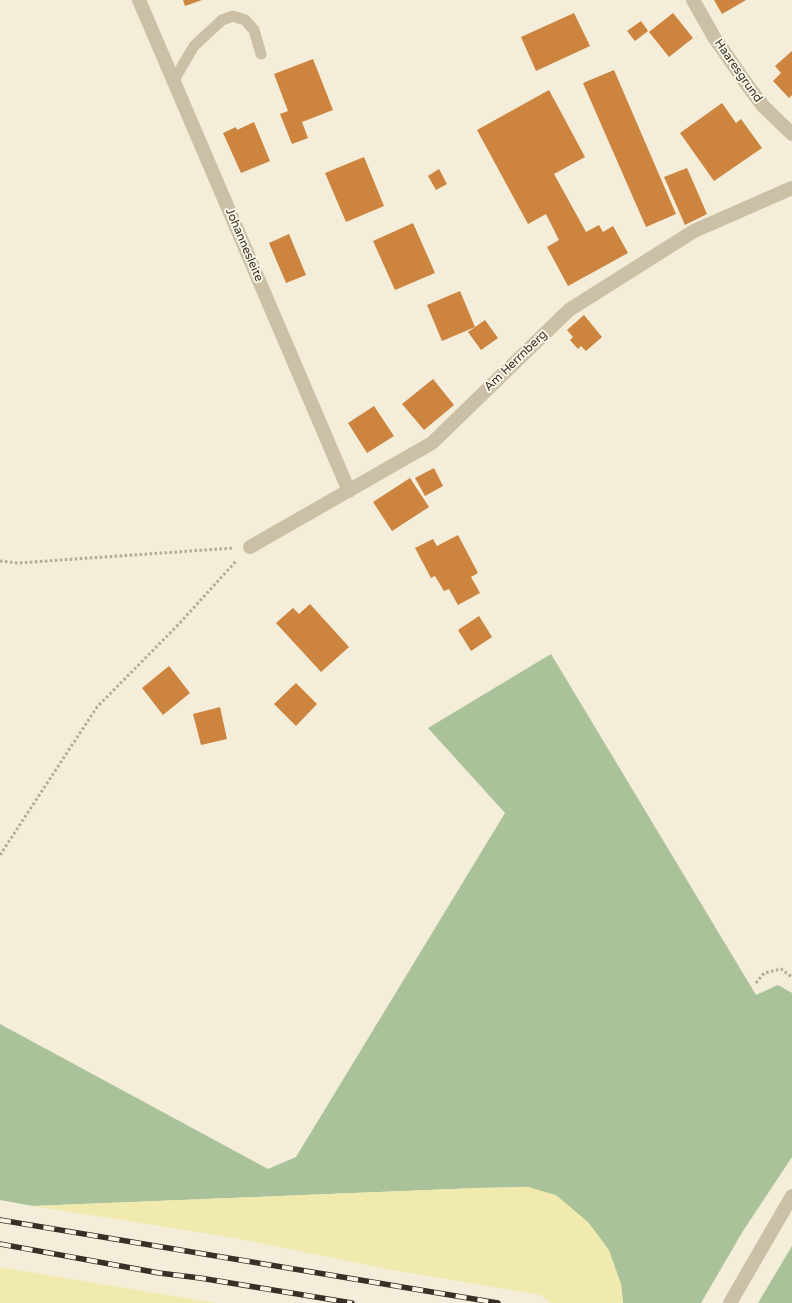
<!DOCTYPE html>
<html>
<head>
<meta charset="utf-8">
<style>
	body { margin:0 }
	canvas { display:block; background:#f3edd9 }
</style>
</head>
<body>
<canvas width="792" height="1303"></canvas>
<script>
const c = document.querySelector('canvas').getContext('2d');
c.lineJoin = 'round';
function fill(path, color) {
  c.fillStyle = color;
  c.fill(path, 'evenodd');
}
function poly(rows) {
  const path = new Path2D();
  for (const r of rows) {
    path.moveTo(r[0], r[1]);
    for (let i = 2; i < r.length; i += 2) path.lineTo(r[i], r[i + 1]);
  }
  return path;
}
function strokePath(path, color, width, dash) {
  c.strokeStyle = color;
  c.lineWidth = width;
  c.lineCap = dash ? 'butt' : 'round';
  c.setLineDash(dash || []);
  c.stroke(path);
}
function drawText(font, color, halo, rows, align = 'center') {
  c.font = font + ' "Varela Round",sans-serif';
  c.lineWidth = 4;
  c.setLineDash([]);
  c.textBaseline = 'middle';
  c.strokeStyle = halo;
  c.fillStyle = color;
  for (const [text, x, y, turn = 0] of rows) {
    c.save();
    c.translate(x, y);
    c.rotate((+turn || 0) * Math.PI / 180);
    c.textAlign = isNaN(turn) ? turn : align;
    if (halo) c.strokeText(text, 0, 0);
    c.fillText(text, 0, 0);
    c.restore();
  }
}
const green = poly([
	[551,654,756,995,778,985,792,993,792,1157,743,1231,701,1303,623,1303,621,1284,528,1187,478,1188,33,1206,0,1200,0,1024,268,1169,296,1157,505,813,428,728],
	[792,1246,792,1303,758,1303]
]);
const sand = poly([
	[528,1187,556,1195,588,1222,609,1250,621,1284,623,1303,551,1303,540,1295,387,1269,235,1238,33,1206,478,1188],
	[0,1267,217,1303,0,1303]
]);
const building = poly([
	[183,0,202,0,185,6],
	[714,0,746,0,722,14],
	[574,13,590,46,536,71,521,37],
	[673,13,693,38,669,57,649,32],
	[641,21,648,31,635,41,627,31],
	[792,51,792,95,789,98,773,81,781,73,775,66],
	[313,59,333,110,302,122,308,138,292,144,280,114,288,111,274,74],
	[614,70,676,214,646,227,583,83],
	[549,90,585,157,554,174,586,232,599,225,603,232,613,226,628,253,568,286,547,247,559,240,546,214,528,224,477,130],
	[722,103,736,123,741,119,762,148,714,181,680,133],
	[254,122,270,161,241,173,223,133,236,127,237,130],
	[364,157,384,206,346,222,325,173],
	[687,168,707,214,685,225,664,177],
	[439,169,447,184,436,190,428,176],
	[413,223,435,273,395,290,373,241],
	[289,234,306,275,286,283,269,243],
	[460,291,475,327,442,341,427,305],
	[584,315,602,337,586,351,581,346,578,349,570,340,573,337,567,330],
	[485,320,498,338,481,350,468,332],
	[433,379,454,405,424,430,402,404],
	[374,406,394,436,367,453,348,423],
	[434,468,443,486,425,496,415,478],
	[410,478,429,507,392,531,373,502],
	[458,535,478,573,471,577,480,593,458,605,449,589,444,591,435,576,431,578,415,548,433,539,437,546],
	[310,604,349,647,321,672,276,623,293,608,299,614],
	[479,616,492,637,471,651,458,630],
	[169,666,190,693,163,715,142,688],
	[296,683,317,704,296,726,274,704],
	[220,707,227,739,201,745,193,714]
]);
const path = poly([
	[0,561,18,563,234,548],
	[0,855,97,707,179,624,237,560],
	[756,983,764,973,781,969,792,977]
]);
const service = poly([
	[174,80,194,46,222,20,233,16,245,20,254,30,261,54]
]);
const minor = poly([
	[139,0,349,491],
	[250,547,432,443,569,310,694,231,792,188],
	[730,1303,792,1196]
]);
const tertiary = poly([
	[693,0,714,37,748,86,763,106,792,134]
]);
const rail = poly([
	[0,1220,498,1303],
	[0,1244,159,1273,200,1278,352,1303]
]);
const streetNames = [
	["Haaresgrund",738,71,55],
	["Johannesleite",244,245,67],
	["Am Herrnberg",516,361,-44]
];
fill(green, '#aac299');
fill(sand, '#f0eaae');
fill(building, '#cc843e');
strokePath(path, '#b7aa8f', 3, [2.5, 2.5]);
strokePath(service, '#cbc0a5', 11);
strokePath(minor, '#cbc0a5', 14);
strokePath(tertiary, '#cbc0a5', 14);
strokePath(rail, '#373027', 5.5);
strokePath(rail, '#faf6e6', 4, [11]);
drawText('12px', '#373027', '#faf6e6', streetNames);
</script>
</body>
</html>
